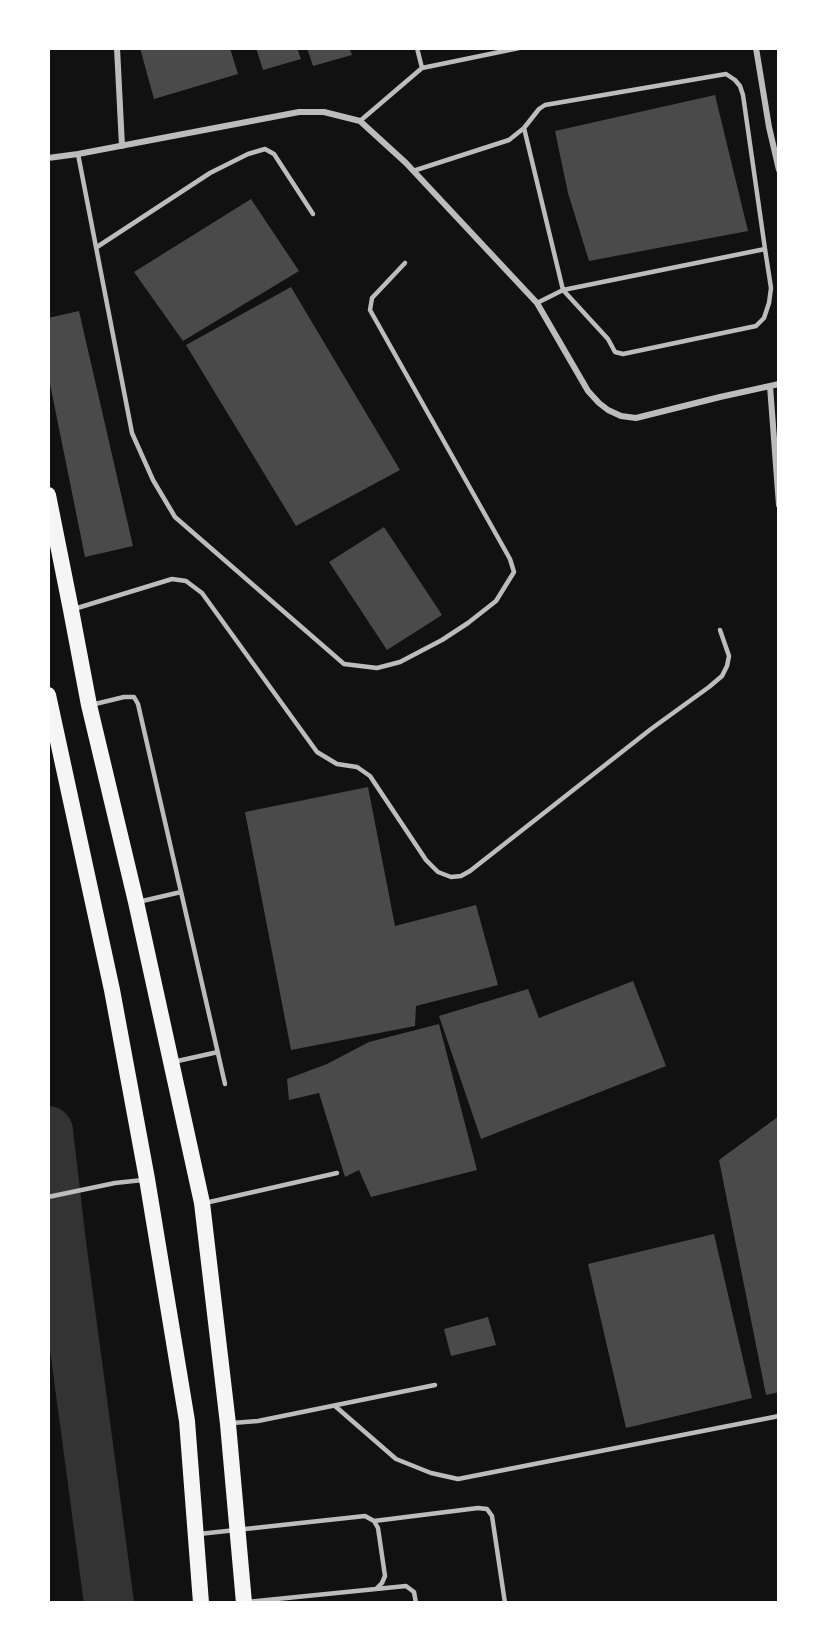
<!DOCTYPE html>
<html>
<head>
<meta charset="utf-8">
<style>
	body { margin:0 }
	#map { position:relative; width:827px; height:1651px; overflow:hidden; background:#111; font-family:Rubik,sans-serif }
	canvas { display:block }
	.frame { position:absolute; inset:0; border:50px solid #fff; pointer-events:none }
</style>
</head>
<body>
<div id="map">
<canvas width="827" height="1651"></canvas>
<div class="frame"></div>
</div>
<script>
const c = document.querySelector('canvas').getContext('2d');
c.lineJoin = 'round';
function poly(rows) {
  const path = new Path2D();
  for (const r of rows) {
    path.moveTo(r[0], r[1]);
    for (let i = 2; i < r.length; i += 2) path.lineTo(r[i], r[i + 1]);
  }
  return path;
}
function strokePath(path, color, width, dash) {
  c.strokeStyle = color;
  c.lineWidth = width;
  c.lineCap = dash ? 'butt' : 'round';
  c.setLineDash(dash || []);
  c.stroke(path);
}
function fill(path, color) {
  c.fillStyle = color;
  c.fill(path, 'evenodd');
}
const river = poly([
	[48,1131,61,1243,109,1603]
]);
const building = poly([
	[140,48,230,48,238,74,154,99],
	[256,48,297,48,301,59,263,70],
	[307,48,349,48,352,55,313,66],
	[715,95,748,231,589,261,568,193,555,131],
	[251,199,299,271,183,341,134,272],
	[291,287,400,470,296,526,186,345],
	[79,311,133,546,85,557,48,374,48,318],
	[384,527,442,615,387,650,329,562],
	[368,787,395,926,476,905,498,985,416,1006,415,1026,291,1050,245,812],
	[633,981,666,1066,481,1139,439,1016,528,989,539,1018],
	[439,1024,477,1170,371,1197,359,1170,345,1177,319,1093,289,1100,287,1079,327,1064,369,1042],
	[779,1116,779,1392,766,1395,719,1160],
	[714,1234,752,1398,626,1428,588,1264],
	[488,1317,496,1345,451,1356,444,1329]
]);
const service = poly([
	[417,48,422,68,519,48],
	[360,121,422,68],
	[524,128,563,290,608,339,615,352,623,354,756,326,764,318,769,303,771,288,765,249],
	[78,154,132,433,153,480,175,517,344,664,377,668,400,662,442,640,468,623,496,601,514,572,510,559,370,310,372,298,405,263],
	[413,171,509,140,524,128,539,109,545,105,726,74,735,80,740,86,743,95,765,249,563,290,537,303],
	[97,247,210,173,248,154,265,149,274,154,313,214],
	[74,609,172,579,186,581,202,593,317,752,337,764,357,767,370,776,426,860,438,872,451,877,461,876,470,871,651,729,709,687,722,676,727,666,729,656,720,630],
	[91,705,124,697,134,697,138,704,225,1084],
	[138,902,181,892],
	[173,1062,218,1052],
	[48,1197,115,1183,143,1180],
	[205,1203,337,1173],
	[335,1406,396,1459,431,1473,458,1479,779,1416],
	[232,1423,258,1421,435,1385],
	[374,1521,478,1508,487,1509,492,1516,505,1603],
	[199,1534,365,1516,374,1521,378,1528,385,1576,382,1583,376,1589,247,1602],
	[376,1589,406,1586,414,1592,416,1603]
]);
const minor = poly([
	[117,48,122,146],
	[756,48,769,127,779,170],
	[48,158,78,154,299,112,324,112,360,121,406,163,537,303,588,391,599,403,608,410,621,416,636,418,720,397,779,384],
	[770,386,779,505]
]);
const trunk = poly([
	[48,495,71,610,89,705,136,902,202,1203,228,1424,244,1603],
	[48,695,112,990,147,1179,187,1421,201,1603]
]);
strokePath(river, '#333', 50);
fill(building, '#4a4a4a');
strokePath(service, '#bcbcbc', 4.5);
strokePath(minor, '#bcbcbc', 6);
strokePath(trunk, '#f5f5f5', 16);
</script>
</body>
</html>
